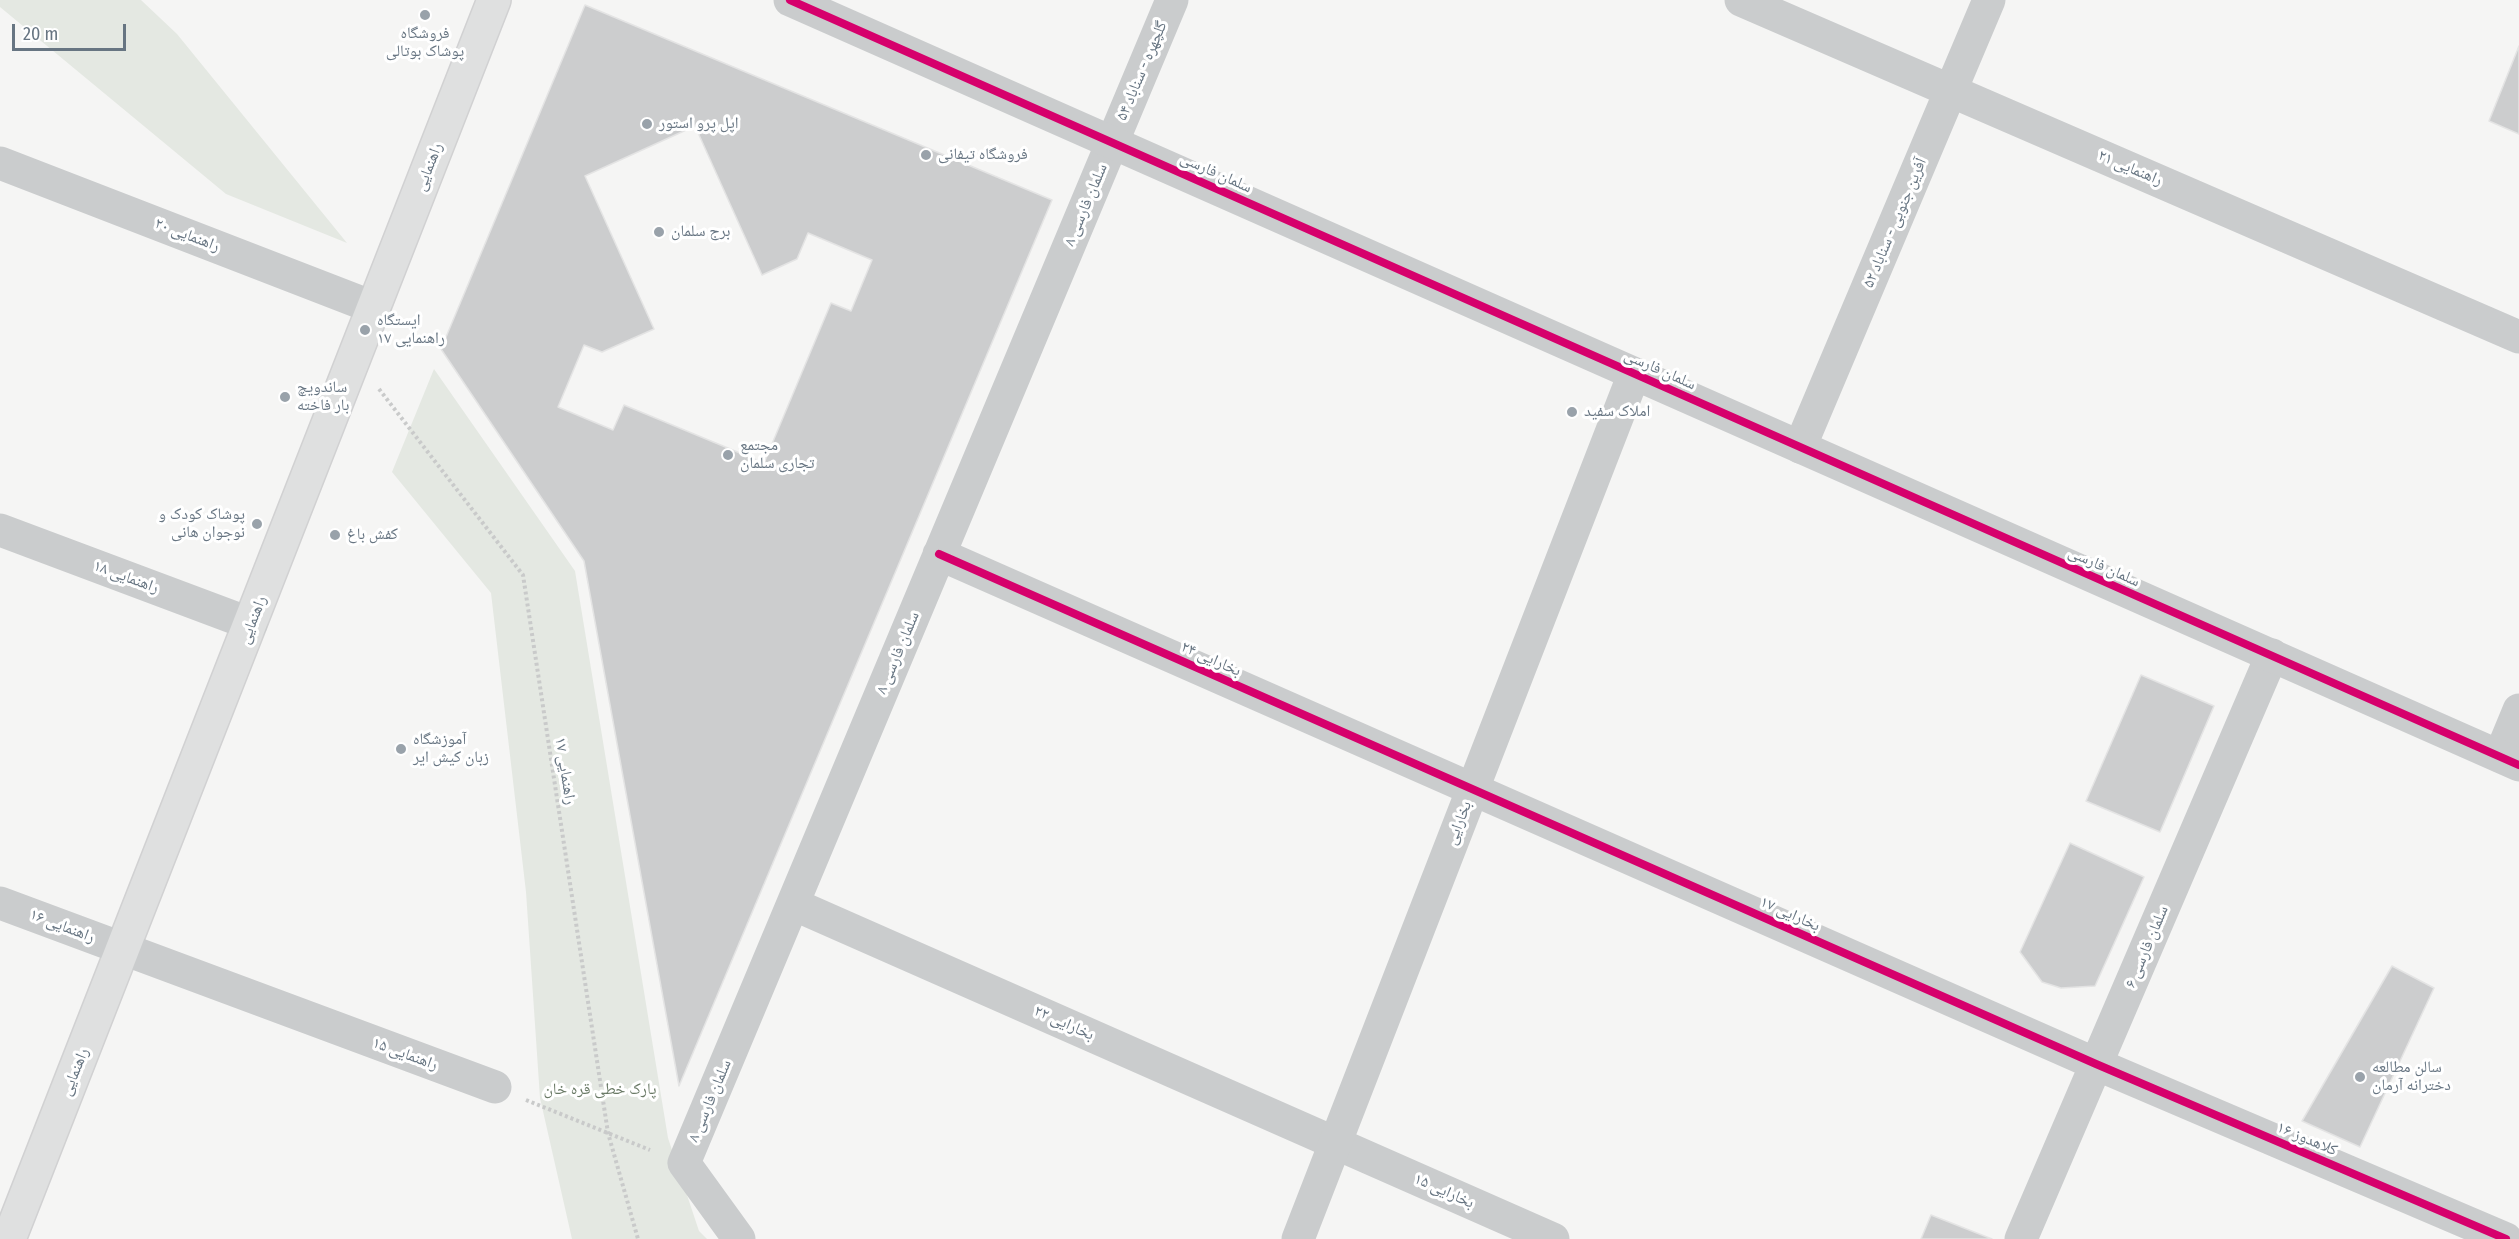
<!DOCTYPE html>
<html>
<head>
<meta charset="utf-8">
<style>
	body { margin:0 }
	#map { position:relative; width:2519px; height:1239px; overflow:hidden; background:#f5f5f4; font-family:"Fira Sans Condensed",sans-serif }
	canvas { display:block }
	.scale { position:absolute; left:12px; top:24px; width:114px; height:27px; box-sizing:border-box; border:3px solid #677582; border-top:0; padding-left:8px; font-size:18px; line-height:21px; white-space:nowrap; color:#677582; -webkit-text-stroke:4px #fff; paint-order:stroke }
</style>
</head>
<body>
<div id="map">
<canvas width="2519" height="1239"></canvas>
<div class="scale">20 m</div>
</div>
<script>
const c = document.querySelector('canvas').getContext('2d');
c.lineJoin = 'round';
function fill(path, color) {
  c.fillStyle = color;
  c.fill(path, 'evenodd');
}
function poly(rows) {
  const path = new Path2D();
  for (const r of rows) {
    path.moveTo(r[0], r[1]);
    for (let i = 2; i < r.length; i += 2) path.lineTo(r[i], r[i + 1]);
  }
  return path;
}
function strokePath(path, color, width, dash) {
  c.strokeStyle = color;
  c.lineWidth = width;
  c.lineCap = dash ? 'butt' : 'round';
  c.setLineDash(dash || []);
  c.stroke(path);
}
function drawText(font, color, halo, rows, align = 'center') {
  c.font = font + ' "Fira Sans Condensed","Noto Naskh Arabic",sans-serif';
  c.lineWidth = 6;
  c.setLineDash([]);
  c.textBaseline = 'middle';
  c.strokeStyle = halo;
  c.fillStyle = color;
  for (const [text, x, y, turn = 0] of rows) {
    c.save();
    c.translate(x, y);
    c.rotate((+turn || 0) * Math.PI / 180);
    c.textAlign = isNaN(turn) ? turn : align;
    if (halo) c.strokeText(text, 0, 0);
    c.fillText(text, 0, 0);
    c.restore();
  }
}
const green = poly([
	[0,0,141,0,177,34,347,243,226,194,0,7],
	[434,369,575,571,668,1138,699,1231,707,1239,572,1239,540,1098,526,892,491,593,392,472]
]);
const building = poly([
	[585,5,1052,200,679,1086,584,561,441,349,585,5],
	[2519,46,2519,134,2489,121,2519,46],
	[695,126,762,275,797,259,808,233,872,260,851,311,831,303,764,463,624,405,613,430,558,407,584,345,602,352,654,329,585,176,695,126],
	[2141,675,2214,706,2160,832,2086,801,2141,675],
	[2070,843,2144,877,2095,986,2061,988,2042,982,2020,952,2070,843],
	[2392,966,2434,988,2360,1147,2302,1121,2392,966],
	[1931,1215,1992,1239,1921,1239,1931,1215]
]);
const path = poly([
	[379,389,523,575,608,1133,638,1239],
	[526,1100,650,1150]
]);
const minor = poly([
	[1741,0,2519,337],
	[0,163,375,308],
	[1800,447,1989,0],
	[0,530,251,624],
	[939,554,2096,1064,2506,1239],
	[2500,756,2519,710],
	[0,903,495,1087],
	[793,904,1553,1239],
	[739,1239,684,1163,1172,0],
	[2021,1239,2272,655]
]);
const tertiary = poly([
	[790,0,2519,765],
	[1298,1239,1634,374]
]);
const secondary = poly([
	[9,1239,494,0]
]);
const cycleway = poly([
	[790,0,2519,765],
	[939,554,2096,1064,2506,1239]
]);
const markers = [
	[425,15,6,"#99a2aa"],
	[647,124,6,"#99a2aa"],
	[926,155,6,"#99a2aa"],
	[659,232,6,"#99a2aa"],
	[365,330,6,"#99a2aa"],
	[285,397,6,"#99a2aa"],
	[1572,412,6,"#99a2aa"],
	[728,455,6,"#99a2aa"],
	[257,524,6,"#99a2aa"],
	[335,535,6,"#99a2aa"],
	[401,749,6,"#99a2aa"],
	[2360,1077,6,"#99a2aa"]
];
const poiNames = [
	["فروشگاه",425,34,"center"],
	["پوشاک بوتالی",425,52,"center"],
	["اپل پرو استور",659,124],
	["فروشگاه تیفانی",938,155],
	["برج سلمان",671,232],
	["ایستگاه",377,321],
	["راهنمایی ۱۷",377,339],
	["ساندویچ",297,388],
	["بار فاخته",297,406],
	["املاک سفید",1584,412],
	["مجتمع",740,446],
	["تجاری سلمان",740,464],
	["پوشاک کودک و",245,515,"right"],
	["نوجوان هانی",245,533,"right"],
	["کفش باغ",347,535],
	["آموزشگاه",413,740],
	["زبان کیش ایر",413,758],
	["سالن مطالعه",2372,1068],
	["دخترانه آرمان",2372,1086]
];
const streetNames = [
	["گلچهره - سناباد ۵۴",1142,71,-67],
	["راهنمایی",429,167,-69],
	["راهنمایی ۲۱",2130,168,23],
	["سلمان فارسی",1216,173,24],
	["سلمان فارسی ۸",1086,205,-67],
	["آفرین جنوبی - سناباد ۵۲",1895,223,-67],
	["راهنمایی ۲۰",187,235,21],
	["سلمان فارسی",1660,370,24],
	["سلمان فارسی",2104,567,24],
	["راهنمایی ۱۸",126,577,20],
	["راهنمایی",253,620,-69],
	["سلمان فارسی ۸",898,653,-67],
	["بخارایی ۲۴",1211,659,24],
	["راهنمایی ۱۷",565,771,81],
	["بخارایی",1459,823,-69],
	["بخارایی ۱۷",1790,914,24],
	["راهنمایی ۱۶",62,926,21],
	["سلمان فارسی ۶",2147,947,-67],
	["بخارایی ۲۲",1064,1023,24],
	["راهنمایی ۱۵",405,1054,20],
	["راهنمایی",75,1072,-68],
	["سلمان فارسی ۸",710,1101,-67],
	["کلاهدوز ۱۶",2307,1139,23],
	["بخارایی ۱۵",1444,1191,24]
];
const parkNames = [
	["پارک خطی قره خان",600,1090]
];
fill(green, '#e4e8e2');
fill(building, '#cccdce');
strokePath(building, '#e4e4e4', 1.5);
strokePath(secondary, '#d1d1d2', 36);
strokePath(path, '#c9caca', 4, [3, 3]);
strokePath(minor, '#cacccd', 33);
strokePath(tertiary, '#cacccd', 33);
strokePath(secondary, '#dfe0e0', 33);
strokePath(cycleway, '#d6006c', 8);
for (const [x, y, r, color] of markers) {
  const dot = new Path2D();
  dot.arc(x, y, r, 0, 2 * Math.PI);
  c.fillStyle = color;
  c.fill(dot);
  strokePath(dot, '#fff', 2);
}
drawText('16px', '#677582', '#fff', poiNames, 'left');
drawText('16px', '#677582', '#fff', streetNames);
drawText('16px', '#697965', '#fff', parkNames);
</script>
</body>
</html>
